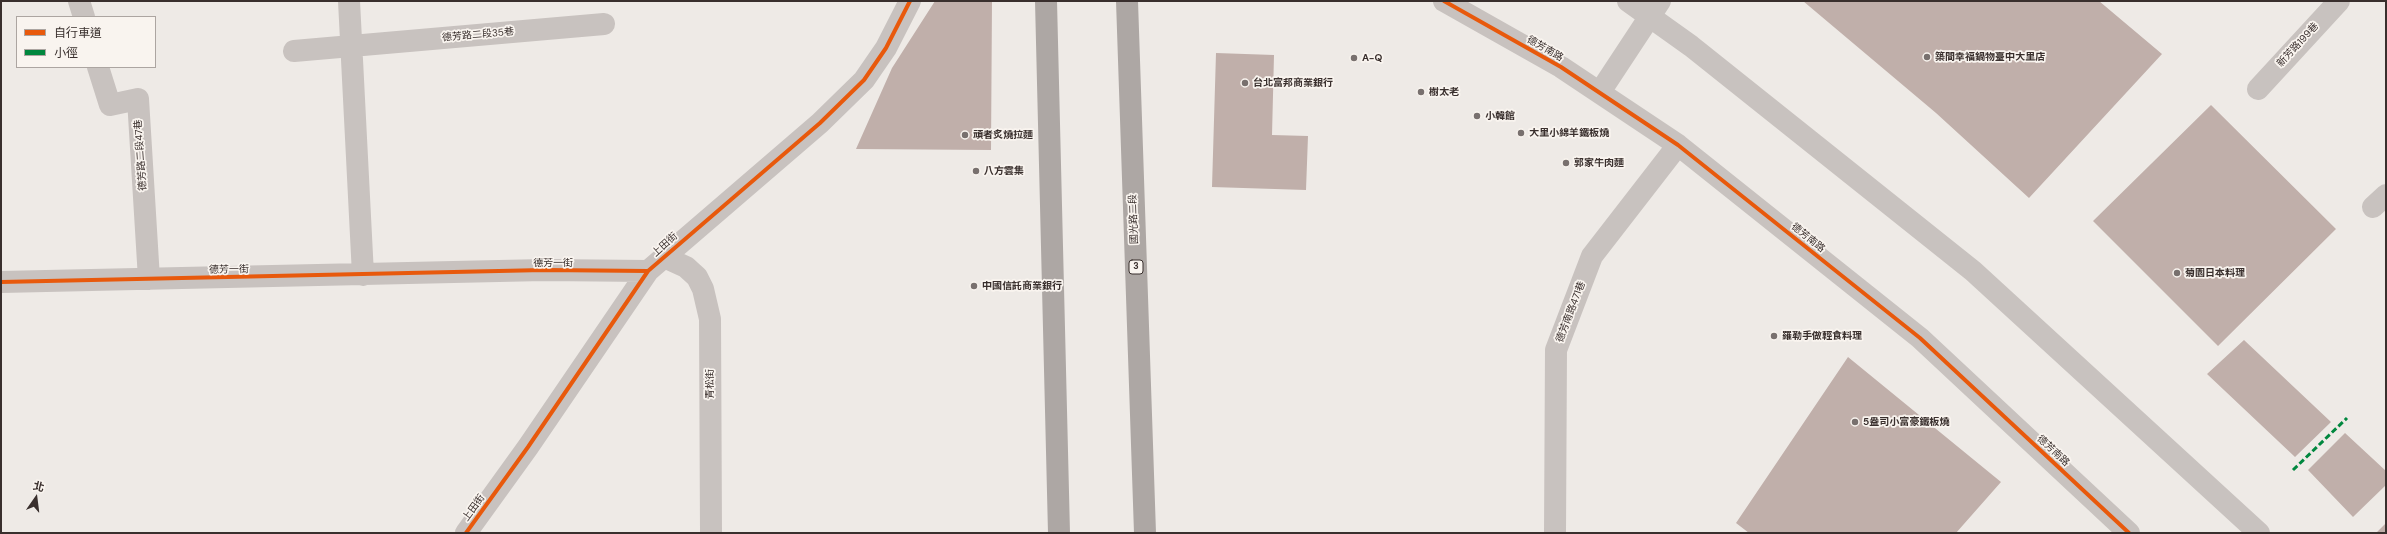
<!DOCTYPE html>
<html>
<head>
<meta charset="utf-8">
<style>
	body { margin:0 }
	#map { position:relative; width:2387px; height:534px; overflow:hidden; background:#eeeae6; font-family:"DM Sans","Noto Sans TC",sans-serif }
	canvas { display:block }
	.frame { position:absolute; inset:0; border:2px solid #392f2d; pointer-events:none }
	.legend { position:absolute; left:16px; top:16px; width:140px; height:52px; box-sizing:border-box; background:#f9f4ef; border:1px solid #aca5a1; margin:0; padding:5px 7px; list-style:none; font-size:12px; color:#392f2d }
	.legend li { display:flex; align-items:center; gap:8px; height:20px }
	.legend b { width:20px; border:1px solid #aca5a1 }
	.north { position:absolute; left:16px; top:478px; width:40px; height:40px; -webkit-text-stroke:3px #f9f4ef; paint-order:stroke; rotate:14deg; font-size:11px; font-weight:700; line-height:16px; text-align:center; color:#392f2d }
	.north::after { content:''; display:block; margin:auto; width:14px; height:18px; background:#392f2d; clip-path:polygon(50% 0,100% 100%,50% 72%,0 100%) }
</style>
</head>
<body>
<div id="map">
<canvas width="2387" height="534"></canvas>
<div class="frame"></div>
<ul class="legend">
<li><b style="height:5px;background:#e8590c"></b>自行車道</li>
<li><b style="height:5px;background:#00873e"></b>小徑</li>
</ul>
<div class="north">北</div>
</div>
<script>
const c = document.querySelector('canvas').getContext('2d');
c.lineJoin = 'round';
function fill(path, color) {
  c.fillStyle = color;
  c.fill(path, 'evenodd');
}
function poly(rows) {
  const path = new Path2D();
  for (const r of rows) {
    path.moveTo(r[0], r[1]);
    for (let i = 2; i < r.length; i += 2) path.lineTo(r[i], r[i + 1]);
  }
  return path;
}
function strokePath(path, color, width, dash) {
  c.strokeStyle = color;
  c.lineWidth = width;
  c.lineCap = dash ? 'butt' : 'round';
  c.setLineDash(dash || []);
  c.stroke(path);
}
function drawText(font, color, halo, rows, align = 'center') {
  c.font = font + ' "DM Sans","Noto Sans TC",sans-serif';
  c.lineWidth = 3.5;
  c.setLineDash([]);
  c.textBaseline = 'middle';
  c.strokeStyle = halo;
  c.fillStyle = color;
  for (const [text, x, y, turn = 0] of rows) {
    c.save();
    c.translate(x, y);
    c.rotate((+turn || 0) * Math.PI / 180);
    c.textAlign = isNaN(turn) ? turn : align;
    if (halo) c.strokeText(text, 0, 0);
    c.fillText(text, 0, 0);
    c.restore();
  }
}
const building = poly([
	[935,1,992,1,991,150,856,149,892,68],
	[1803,1,2099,1,2162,54,2029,198,1936,113],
	[1216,53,1274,55,1272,135,1308,136,1306,190,1212,187],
	[2211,105,2336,229,2218,346,2093,221],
	[2244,340,2331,422,2295,457,2207,374],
	[1848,357,2001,482,1956,533,1749,533,1736,523],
	[2345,433,2386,471,2386,485,2353,517,2308,470],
	[2386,523,2386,533,2376,533]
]);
const minor = poly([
	[79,1,84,17],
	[349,1,363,275],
	[1444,1,1561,67,1678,145,1920,338,2129,533],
	[1628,1,1691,46,1973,271,2259,533],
	[294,51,604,24],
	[98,67,110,105,138,99,149,279],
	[2258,89,2339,1],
	[1600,92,1660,1],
	[2373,207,2386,195],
	[664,257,686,267,697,277,703,289,710,319,711,533],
	[1,282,544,270,648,271],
	[466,533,528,447,648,271,820,123,864,80,886,48,910,1],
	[1555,533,1556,350,1592,256,1678,145]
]);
const major = poly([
	[1046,1,1059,533],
	[1127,1,1145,533]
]);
const quiet = poly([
	[2293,470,2347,418]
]);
const cycleway = poly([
	[1444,1,1561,67,1678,145,1920,338,2129,533],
	[1,282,544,270,648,271],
	[466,533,528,447,648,271,820,123,864,80,886,48,910,1]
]);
const markers = [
	[1927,57,4,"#78706e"],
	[1354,58,4,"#78706e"],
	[1245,83,4,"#78706e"],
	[1421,92,4,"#78706e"],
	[1477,116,4,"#78706e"],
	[1521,133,4,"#78706e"],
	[965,135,4,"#78706e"],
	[1566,163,4,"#78706e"],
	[976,171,4,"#78706e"],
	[2177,273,4,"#78706e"],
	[974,286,4,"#78706e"],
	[1774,336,4,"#78706e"],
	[1855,422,4,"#78706e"]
];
const shields = [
	[1136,267,14]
];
const shieldNames = [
	["3",1136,267]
];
const streetNames = [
	["德芳路二段35巷",478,35,-5],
	["新芳路199巷",2298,45,-47],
	["德芳南路",1545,49,30],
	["德芳路二段47巷",141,155,-94],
	["國光路二段",1134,219,-92],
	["德芳南路",1808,238,39],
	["上田街",665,245,-42],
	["德芳一街",553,263],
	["德芳一街",229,270,-1],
	["德芳南路471巷",1571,312,-69],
	["青松街",710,384,-90],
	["德芳南路",2053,451,43],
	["上田街",474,508,-54]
];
const poiNames = [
	["築間幸福鍋物臺中大里店",1935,57],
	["A-Q",1362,58],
	["台北富邦商業銀行",1253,83],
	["樹太老",1429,92],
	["小韓館",1485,116],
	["大里小綿羊鐵板燒",1529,133],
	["頑者炙燒拉麵",973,135],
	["郭家牛肉麵",1574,163],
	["八方雲集",984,171],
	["菊園日本料理",2185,273],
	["中國信託商業銀行",982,286],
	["羅勒手做輕食料理",1782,336],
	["5盎司小富豪鐵板燒",1863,422]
];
fill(building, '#c0afaa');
strokePath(minor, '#c8c2bf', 22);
strokePath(major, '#ada7a4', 22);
strokePath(quiet, '#00873e', 3, [6, 3]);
strokePath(cycleway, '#e8590c', 4);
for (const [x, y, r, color] of markers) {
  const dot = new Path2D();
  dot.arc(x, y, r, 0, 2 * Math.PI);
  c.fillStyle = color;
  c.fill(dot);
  strokePath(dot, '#f9f4ef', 1.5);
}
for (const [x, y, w] of shields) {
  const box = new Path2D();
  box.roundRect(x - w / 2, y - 7, w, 14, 3);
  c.fillStyle = '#f9f4ef';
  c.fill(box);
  strokePath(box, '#392f2d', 1);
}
drawText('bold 9px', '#392f2d', null, shieldNames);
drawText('10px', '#392f2d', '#f9f4ef', streetNames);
drawText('bold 10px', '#392f2d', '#f9f4ef', poiNames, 'left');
</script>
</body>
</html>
